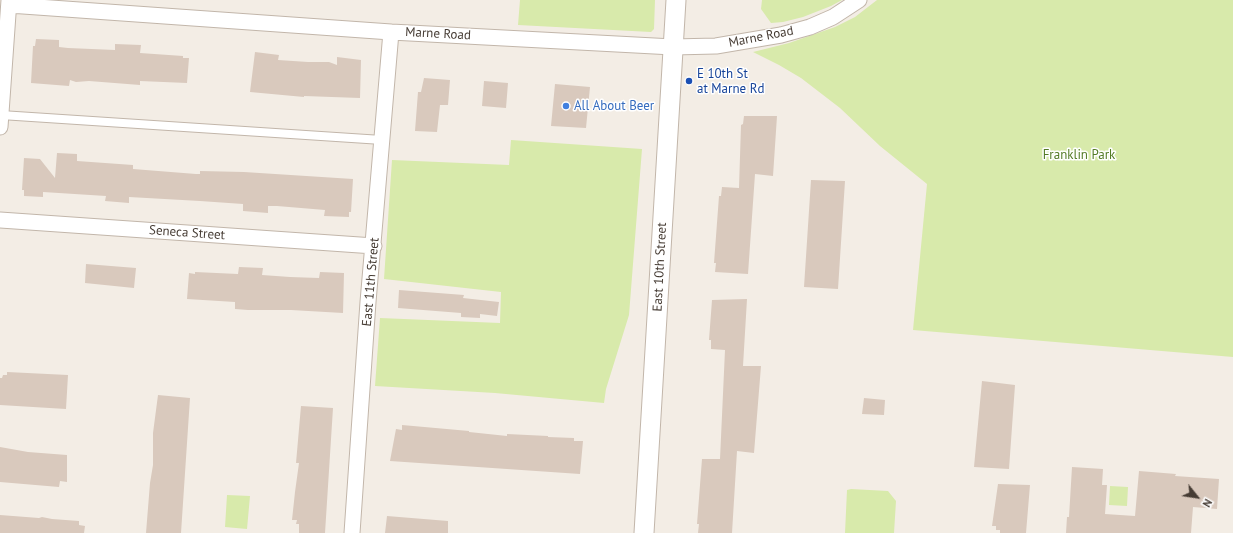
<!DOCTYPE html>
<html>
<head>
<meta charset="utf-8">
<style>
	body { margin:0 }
	#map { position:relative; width:1233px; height:533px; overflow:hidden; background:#f3ede5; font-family:"PT Sans",sans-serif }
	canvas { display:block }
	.north { position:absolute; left:1177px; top:477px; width:40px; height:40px; -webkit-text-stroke:3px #fff; paint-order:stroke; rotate:120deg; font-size:11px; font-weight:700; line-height:16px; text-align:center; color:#463c34 }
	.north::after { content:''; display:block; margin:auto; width:14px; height:18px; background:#463c34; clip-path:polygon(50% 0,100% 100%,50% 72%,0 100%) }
</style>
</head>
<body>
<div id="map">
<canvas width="1233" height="533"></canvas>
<div class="north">N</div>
</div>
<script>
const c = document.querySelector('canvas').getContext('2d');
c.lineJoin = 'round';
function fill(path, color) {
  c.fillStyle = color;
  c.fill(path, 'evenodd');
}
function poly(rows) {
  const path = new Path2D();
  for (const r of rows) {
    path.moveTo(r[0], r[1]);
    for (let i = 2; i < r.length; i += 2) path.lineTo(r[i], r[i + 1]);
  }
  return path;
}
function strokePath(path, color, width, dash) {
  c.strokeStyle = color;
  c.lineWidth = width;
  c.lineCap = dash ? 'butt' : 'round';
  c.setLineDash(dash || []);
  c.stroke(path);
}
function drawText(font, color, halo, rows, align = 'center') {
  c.font = font + ' "PT Sans",sans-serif';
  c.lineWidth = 3;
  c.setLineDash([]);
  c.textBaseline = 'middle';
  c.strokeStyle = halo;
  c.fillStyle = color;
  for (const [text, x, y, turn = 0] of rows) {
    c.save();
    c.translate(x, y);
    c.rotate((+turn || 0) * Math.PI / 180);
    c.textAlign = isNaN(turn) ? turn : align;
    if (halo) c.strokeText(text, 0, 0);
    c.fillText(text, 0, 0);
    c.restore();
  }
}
const green = poly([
	[520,0,655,0,654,29,651,32,518,25],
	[762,0,842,0,831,6,803,17,783,22,771,23,761,9],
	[877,0,1233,0,1233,357,913,330,927,184,880,146,840,108,801,78,779,65,753,52,789,43,835,27,855,17],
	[511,140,642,149,629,315,606,389,604,403,495,393,375,386,380,318,500,323,501,292,384,279,392,160,509,165],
	[1110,486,1128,487,1127,506,1109,505],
	[851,489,888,491,896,501,894,533,845,533,847,490],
	[227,495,250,496,247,529,225,527]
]);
const building = poly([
	[36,39,59,40,59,47,68,48,115,50,115,44,141,45,140,53,183,56,183,58,189,58,187,83,140,81,140,85,89,81,76,82,70,80,69,86,31,83,33,46,35,46],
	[255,52,279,55,278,60,308,62,329,62,337,65,337,57,361,60,360,98,304,96,304,97,250,92],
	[424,78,450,80,448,105,440,105,437,132,415,131,418,92,421,92],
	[484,81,508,83,506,108,482,106],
	[555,84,590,87,586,128,551,126],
	[744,116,777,116,773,176,755,174,748,274,715,272,716,263,714,263,719,196,721,196,722,187,739,188,741,125,743,124],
	[57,153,77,154,77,161,133,165,133,169,196,174,200,174,200,171,244,172,353,179,351,212,349,212,349,217,324,216,325,210,277,206,268,206,268,213,243,211,243,204,200,201,129,197,129,203,105,201,106,196,43,192,43,197,24,196,24,190,22,190,24,158,40,159,55,178],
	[811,180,845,181,838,289,804,287],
	[86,264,136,268,134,288,85,283],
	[239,267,263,268,262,275,290,277,319,278,320,272,344,273,343,313,291,310,248,310,235,309,235,302,187,299,189,273,195,274,195,272,238,274],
	[399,290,464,295,463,298,499,302,497,316,480,314,480,318,461,317,461,313,398,308],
	[747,299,743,366,761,366,754,453,737,451,732,533,698,533,699,524,697,524,702,459,720,459,725,350,711,349,711,340,709,340,712,300],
	[7,372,68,375,66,409,0,405,0,378,2,378,3,375,7,375],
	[982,381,1015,385,1009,469,974,467],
	[158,395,190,398,181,533,146,533,150,483,153,465,153,433],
	[864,398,885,400,884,415,862,414],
	[301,406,333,408,325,533,299,533,299,524,296,524,297,520,292,520,295,492,299,463,296,463],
	[402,425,469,431,469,432,507,436,507,434,548,436,548,437,574,438,574,441,583,441,580,474,390,461,396,429,402,430],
	[0,447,28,452,67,455,67,482,60,481,59,487,0,482],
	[1072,467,1103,469,1102,485,1107,485,1105,514,1135,516,1139,471,1176,474,1175,476,1219,479,1217,509,1193,507,1191,533,1066,533,1067,517,1069,517],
	[998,484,1030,485,1026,533,1000,533,1000,530,996,530,996,526,992,526],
	[0,515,39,518,42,517,52,519,79,521,79,525,85,526,84,533,0,533],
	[387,516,448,521,448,533,385,533]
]);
const service = poly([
	[1,115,382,140]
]);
const minor = poly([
	[9,5,391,32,673,47,716,46,781,35,810,27,833,17,859,0],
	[0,127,9,0],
	[0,220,374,246],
	[352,533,368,302,391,32]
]);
const tertiary = poly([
	[644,533,676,0]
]);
const markers = [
	[689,81,4,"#1a4fb4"],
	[566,106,4,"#3f7fe0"]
];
const streetNames = [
	["Marne Road",438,34,3],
	["Marne Road",761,37,-11],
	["Seneca Street",187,233,4],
	["East 10th Street",660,267,-87],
	["East 11th Street",371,282,-85]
];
const transitNames = [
	["E 10th St",697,74],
	["at Marne Rd",697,89]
];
const shopNames = [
	["All About Beer",574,106]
];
const parkNames = [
	["Franklin Park",1079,155]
];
fill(green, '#d8eaab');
fill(building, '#d9c9bd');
strokePath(service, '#c2b6aa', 10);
strokePath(minor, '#c2b6aa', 17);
strokePath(tertiary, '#c2b6aa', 21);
strokePath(service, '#fff', 8);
strokePath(minor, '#fff', 15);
strokePath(tertiary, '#fff', 19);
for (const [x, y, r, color] of markers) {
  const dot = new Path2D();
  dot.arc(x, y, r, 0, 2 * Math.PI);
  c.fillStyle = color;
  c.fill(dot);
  strokePath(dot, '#fff', 1.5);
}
drawText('13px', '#463c34', '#fff', streetNames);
drawText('13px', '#164399', '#fff', transitNames, 'left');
drawText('13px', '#366cbe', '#fff', shopNames, 'left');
drawText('13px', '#537b25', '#fff', parkNames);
</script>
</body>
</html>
